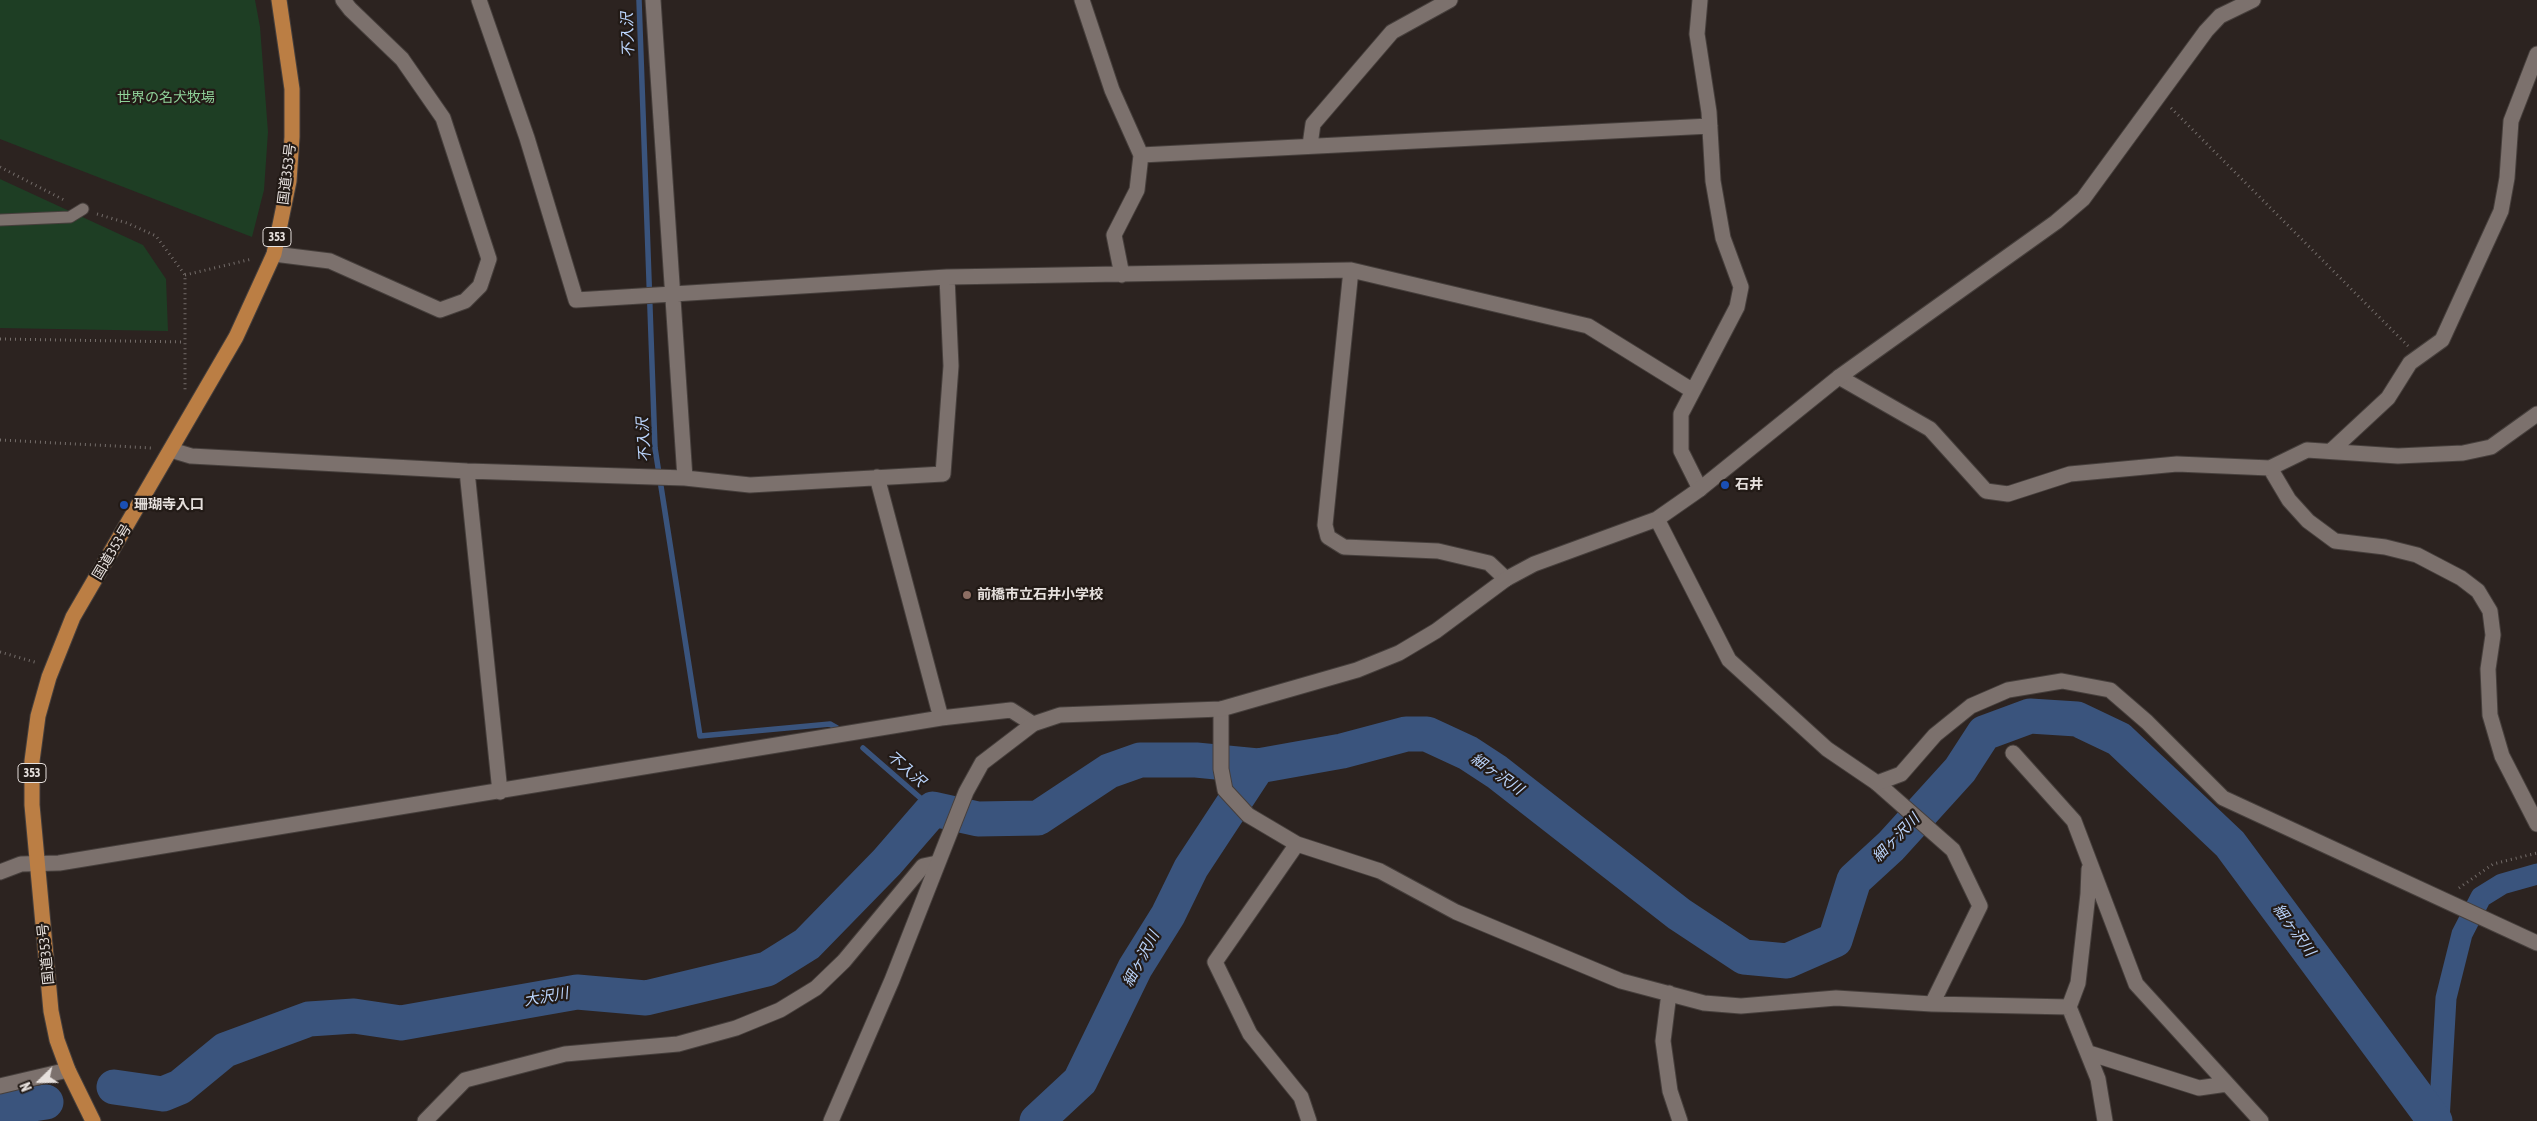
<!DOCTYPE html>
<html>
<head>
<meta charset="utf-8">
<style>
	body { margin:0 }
	#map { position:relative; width:2537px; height:1121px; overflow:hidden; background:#2c2320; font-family:"Asap Condensed",sans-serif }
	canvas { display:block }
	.north { position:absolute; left:15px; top:1056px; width:50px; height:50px; -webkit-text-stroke:4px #221a16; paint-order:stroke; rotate:248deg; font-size:14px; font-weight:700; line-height:20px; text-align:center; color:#e6e0dd }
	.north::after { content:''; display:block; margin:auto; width:18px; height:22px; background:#e6e0dd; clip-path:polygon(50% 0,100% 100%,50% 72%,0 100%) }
</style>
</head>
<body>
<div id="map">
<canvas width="2537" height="1121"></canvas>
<div class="north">N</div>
</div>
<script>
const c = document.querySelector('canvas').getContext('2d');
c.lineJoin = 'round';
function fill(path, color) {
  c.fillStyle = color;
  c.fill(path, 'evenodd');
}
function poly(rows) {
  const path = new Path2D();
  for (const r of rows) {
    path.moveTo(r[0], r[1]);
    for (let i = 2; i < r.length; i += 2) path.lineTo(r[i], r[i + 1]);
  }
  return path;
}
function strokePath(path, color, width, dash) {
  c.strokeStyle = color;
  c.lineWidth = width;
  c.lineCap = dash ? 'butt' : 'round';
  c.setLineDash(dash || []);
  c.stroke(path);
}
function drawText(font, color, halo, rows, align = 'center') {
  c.font = font + ' "Asap Condensed","Noto Sans JP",sans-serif';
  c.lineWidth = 4.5;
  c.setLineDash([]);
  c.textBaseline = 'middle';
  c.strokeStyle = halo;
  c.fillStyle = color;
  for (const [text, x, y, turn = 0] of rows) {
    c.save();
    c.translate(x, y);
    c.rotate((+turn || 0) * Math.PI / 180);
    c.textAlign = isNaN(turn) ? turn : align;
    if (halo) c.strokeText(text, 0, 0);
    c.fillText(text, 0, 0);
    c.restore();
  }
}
const green = poly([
	[0,0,255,0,260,27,268,132,264,190,252,237,0,139],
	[0,179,143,245,166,279,168,331,0,328]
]);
const stream = poly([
	[639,0,655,448,700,736,830,724,837,728],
	[863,748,933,809]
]);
const canal = poly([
	[2439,1121,2446,998,2462,934,2481,897,2502,884,2537,874]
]);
const river = poly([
	[114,1087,163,1094,180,1087,225,1050,309,1019,354,1016,401,1023,577,992,646,998,767,969,807,944,887,862,933,809,978,819,1038,818,1109,771,1140,760,1196,760,1258,766,1342,751,1406,734,1427,734,1468,753,1497,772,1679,914,1744,957,1787,961,1835,940,1854,880,1891,846,1960,770,1984,733,2030,716,2077,719,2119,739,2230,844,2435,1121],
	[0,1109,46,1102],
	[1037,1121,1080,1081,1135,968,1168,915,1191,868,1258,766]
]);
const path = poly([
	[2171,108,2408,346],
	[0,167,66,201],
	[97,214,127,223,156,236,185,275,185,390],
	[185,275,252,259],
	[0,339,184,342],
	[0,440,152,448],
	[0,652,38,663],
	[2459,888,2493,864,2537,853]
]);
const service = poly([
	[0,220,70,217,83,209]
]);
const minor = poly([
	[479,0,527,138,576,300,947,277,1351,270,1588,326,1693,391],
	[653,0,685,478],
	[1082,0,1112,90,1141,155,1137,190,1114,235,1122,275],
	[1700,0,1697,34,1709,112,1713,181,1723,238,1741,287,1737,307,1681,414,1681,451,1700,489],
	[1310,145,1313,124,1392,32,1450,0],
	[1141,155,1710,126],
	[274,254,330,261,440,310,465,301,480,286,489,259,443,118,402,59,350,9,343,0],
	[1351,270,1325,525,1328,537,1344,547,1438,551,1489,563,1506,579],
	[1839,377,1930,429,1986,491,2008,494,2070,474,2177,464,2270,468,2307,450,2398,456,2463,453,2491,447,2537,414],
	[171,450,191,456,467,471,685,478,750,485,943,474,951,366,947,277],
	[2332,450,2388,398,2410,363,2442,340,2501,211,2507,178,2511,121,2537,54],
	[2270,468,2289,500,2308,521,2335,541,2385,547,2417,555,2461,578,2478,591,2490,611,2493,635,2488,669,2490,715,2502,756,2537,824],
	[467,471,500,792],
	[877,477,941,718],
	[1221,709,1221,769,1225,790,1248,815,1297,844,1380,871,1456,912,1621,981,1704,1003,1741,1006,1836,998,1932,1004,2069,1007,2098,1079,2105,1121],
	[2013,753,2074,821,2136,984,2261,1121],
	[1877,783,1953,850,1980,906,1932,1004],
	[1297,844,1215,962,1250,1034,1301,1097,1309,1121],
	[0,872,21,864,59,863,941,718,1011,710,1033,724],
	[1669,993,1663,1041,1670,1091,1680,1121],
	[2069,1007,2078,983,2088,894,2089,869],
	[2089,1053,2199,1088,2227,1084],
	[0,1086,68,1070],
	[425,1121,465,1080,565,1054,678,1044,736,1028,780,1010,816,988,844,961,923,866,937,863]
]);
const tertiary = poly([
	[1657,519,1729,660,1827,749,1877,783,1901,774,1935,735,1971,706,2008,690,2062,681,2110,690,2147,722,2223,798,2537,943],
	[831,1121,892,980,966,792,982,763,1033,724,1060,715,1221,709,1357,670,1399,653,1436,631,1506,579,1534,564,1657,519,1700,489,1839,377,2056,222,2083,199,2206,31,2220,16,2253,0]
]);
const trunk = poly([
	[93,1121,68,1070,57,1040,51,1011,32,805,32,761,38,716,49,677,73,617,236,337,274,254,289,181,292,137,292,89,279,0]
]);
const markers = [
	[1725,485,5,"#1a4fb4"],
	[124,505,5,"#1a4fb4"],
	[967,595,5,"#8d6e63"]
];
const shields = [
	[277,237,28],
	[32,773,28]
];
const shieldNames = [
	["353",277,237],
	["353",32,773]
];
const parkNames = [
	["世界の名犬牧場",166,98]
];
const streetNames = [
	["国道353号",287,174,-83],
	["国道353号",112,552,-59],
	["国道353号",46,954,-96]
];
const poiNames = [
	["石井",1735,485],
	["珊瑚寺入口",134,505],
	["前橋市立石井小学校",977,595]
];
const waterNames = [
	["不入沢",628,35,-92],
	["不入沢",644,440,-94],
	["不入沢",906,769,41],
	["細ヶ沢川",1497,774,35],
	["細ヶ沢川",1896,838,-46],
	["細ヶ沢川",2294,930,54],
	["細ヶ沢川",1141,959,-62],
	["大沢川",546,997,-10]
];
fill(green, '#1e3e24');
strokePath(stream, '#3a547d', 5.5);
strokePath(canal, '#3a547d', 21);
strokePath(river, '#3a547d', 35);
strokePath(service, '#463f3c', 13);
strokePath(minor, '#463f3c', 17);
strokePath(tertiary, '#463f3c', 17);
strokePath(trunk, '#463f3c', 17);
strokePath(path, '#736c69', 3, [1, 4]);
strokePath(service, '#7c716d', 11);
strokePath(minor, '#7c716d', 15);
strokePath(tertiary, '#7c716d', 15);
strokePath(trunk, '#bb7e44', 15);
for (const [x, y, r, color] of markers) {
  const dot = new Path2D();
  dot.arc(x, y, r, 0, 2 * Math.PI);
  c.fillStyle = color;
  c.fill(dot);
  strokePath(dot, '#221a16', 2);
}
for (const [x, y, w] of shields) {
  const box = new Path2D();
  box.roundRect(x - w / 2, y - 9.5, w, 19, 4);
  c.fillStyle = '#221a16';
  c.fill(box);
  strokePath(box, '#e6e0dd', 1);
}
drawText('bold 12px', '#e6e0dd', null, shieldNames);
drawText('14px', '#8fd299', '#221a16', parkNames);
drawText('14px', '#e6e0dd', '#221a16', streetNames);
drawText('bold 14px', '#e6e0dd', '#221a16', poiNames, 'left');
drawText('italic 15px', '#bad4fc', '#221a16', waterNames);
</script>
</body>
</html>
